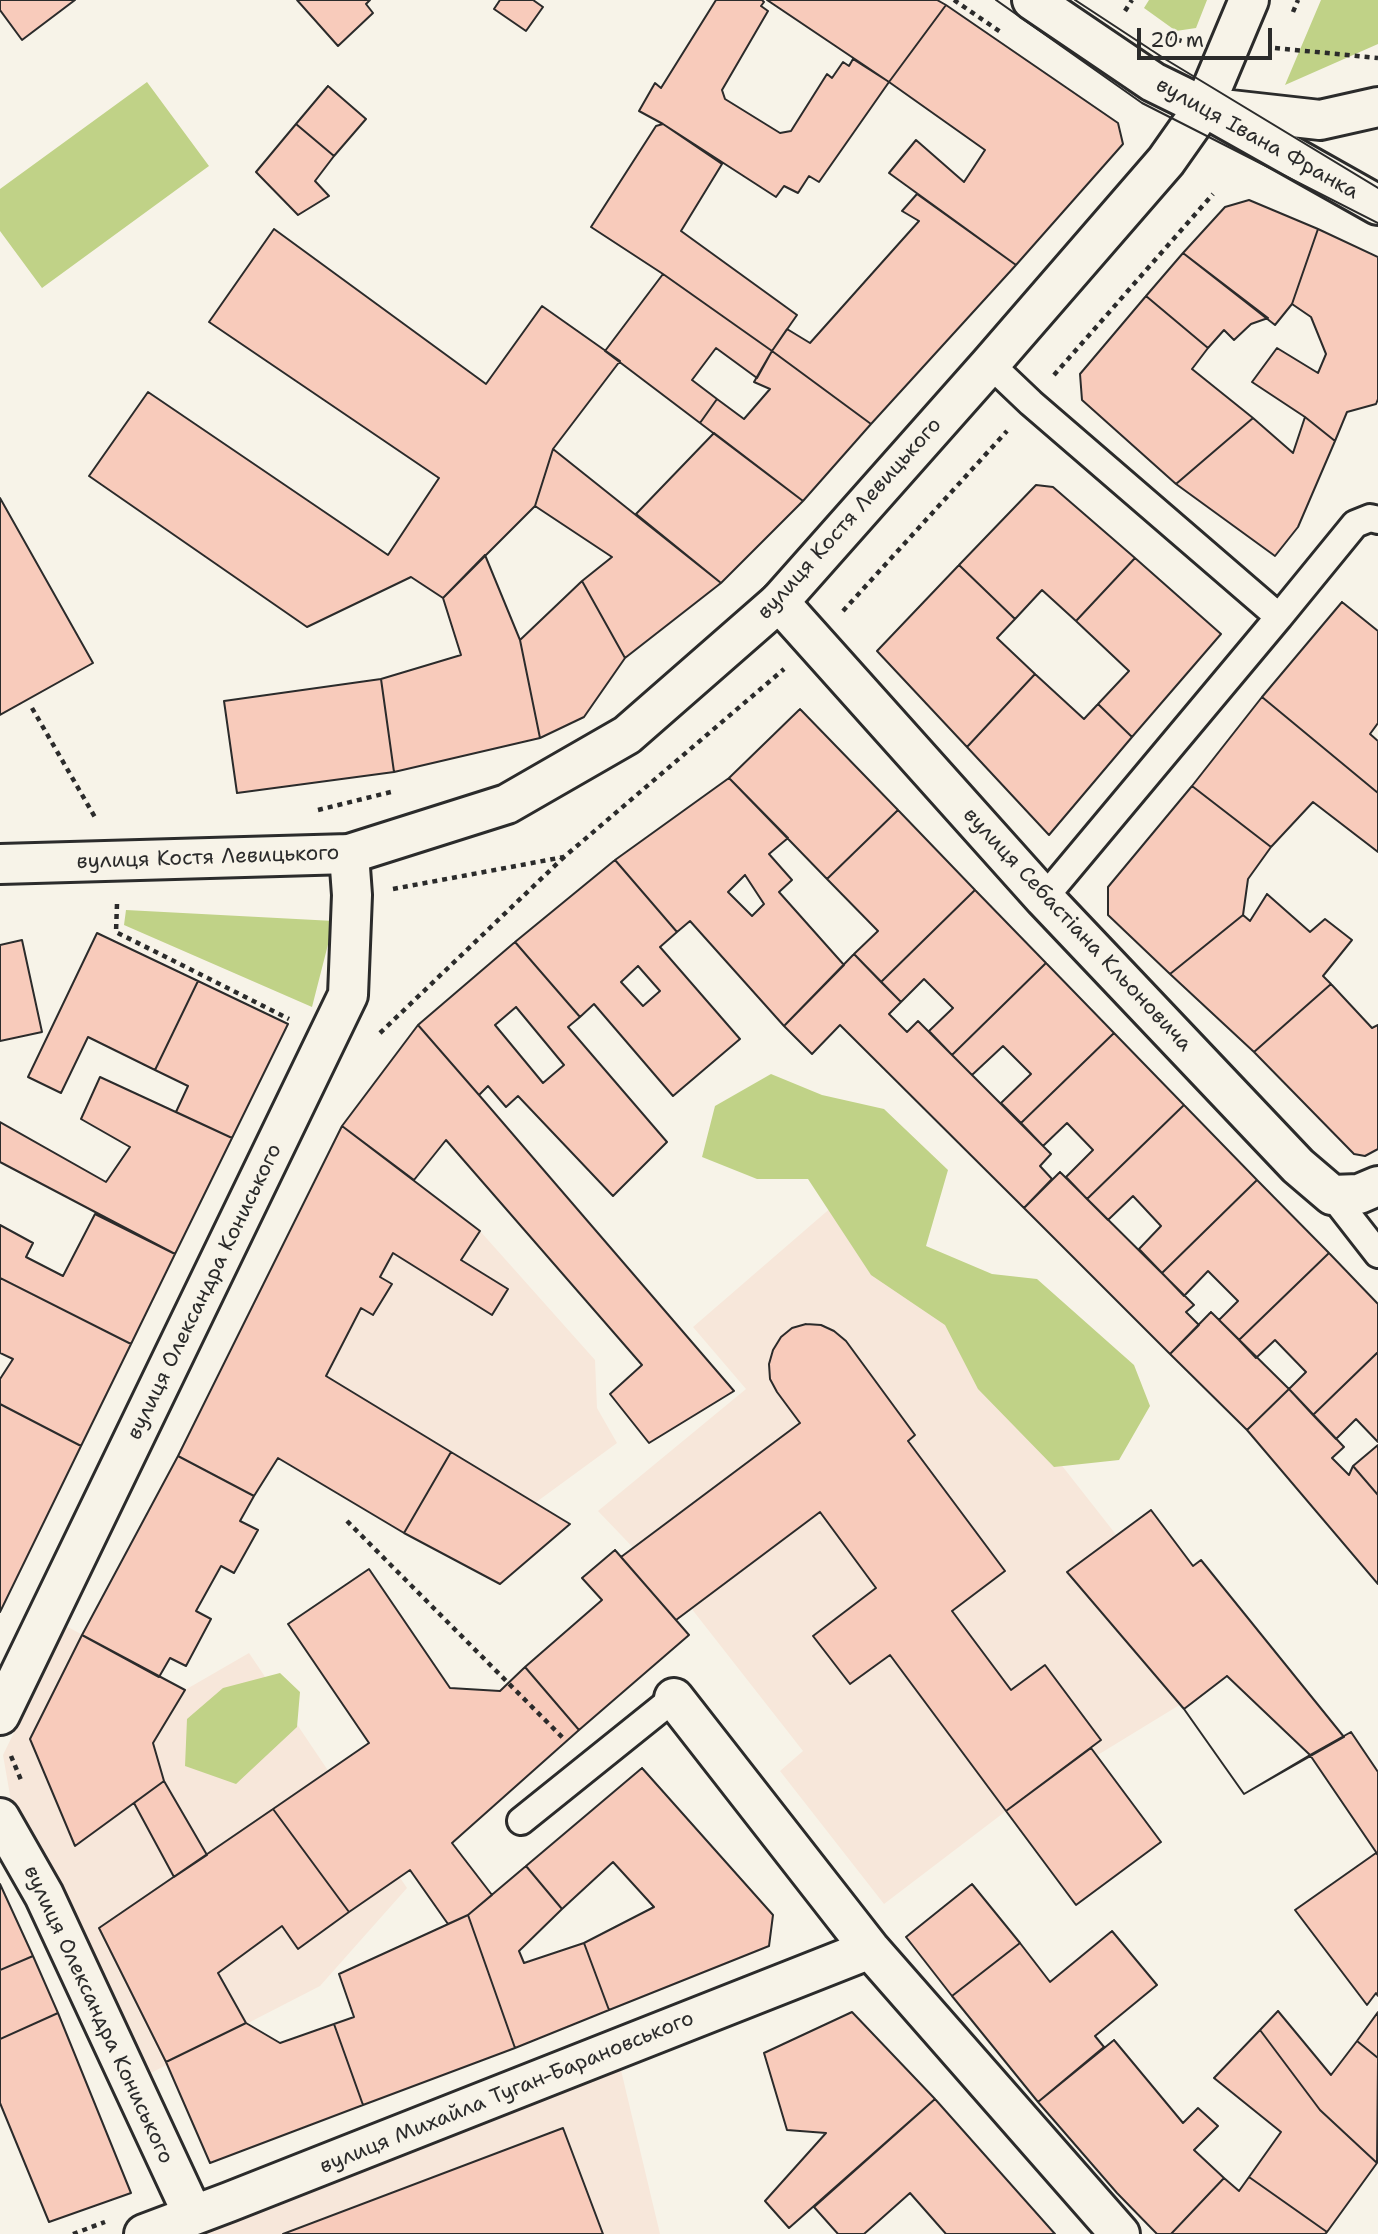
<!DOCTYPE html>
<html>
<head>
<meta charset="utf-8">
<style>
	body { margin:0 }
	#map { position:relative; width:1378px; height:2234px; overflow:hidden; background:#f7f3e8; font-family:"Shantell Sans",sans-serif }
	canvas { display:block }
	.scale { position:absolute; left:1137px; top:28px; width:135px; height:32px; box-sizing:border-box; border:4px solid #2b2b2b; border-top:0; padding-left:9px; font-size:21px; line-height:24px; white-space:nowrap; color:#2b2b2b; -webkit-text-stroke:5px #f7f3e8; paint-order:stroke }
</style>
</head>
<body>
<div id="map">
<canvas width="1378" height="2234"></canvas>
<div class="scale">20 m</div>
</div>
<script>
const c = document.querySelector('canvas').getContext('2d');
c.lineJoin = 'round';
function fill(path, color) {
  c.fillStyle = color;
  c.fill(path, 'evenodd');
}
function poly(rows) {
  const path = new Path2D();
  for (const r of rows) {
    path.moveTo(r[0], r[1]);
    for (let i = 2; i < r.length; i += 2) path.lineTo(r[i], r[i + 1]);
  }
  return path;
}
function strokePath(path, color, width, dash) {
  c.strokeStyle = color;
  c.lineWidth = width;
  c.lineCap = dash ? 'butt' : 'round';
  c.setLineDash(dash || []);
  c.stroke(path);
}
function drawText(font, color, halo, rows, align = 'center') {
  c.font = font + ' "Shantell Sans",sans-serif';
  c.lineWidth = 6;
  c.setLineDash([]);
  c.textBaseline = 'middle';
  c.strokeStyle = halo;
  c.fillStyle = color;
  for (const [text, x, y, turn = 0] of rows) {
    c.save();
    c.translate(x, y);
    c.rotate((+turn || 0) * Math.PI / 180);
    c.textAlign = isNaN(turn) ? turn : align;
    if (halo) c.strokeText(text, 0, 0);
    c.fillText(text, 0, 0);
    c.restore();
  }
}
const built = poly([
	[342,1126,480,1231,595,1360,597,1408,617,1443,535,1503,451,1452,404,1533,278,1458,254,1496,178,1456],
	[848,1193,1227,1676,1006,1811,884,1904,780,1771,803,1751,691,1608,598,1511,746,1389,693,1327],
	[66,1626,185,1690,249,1653,407,1888,320,1986,145,2076,11,1801,3,1755],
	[620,2066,660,2234,187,2234]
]);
const green = poly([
	[1149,0,1207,0,1196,28,1176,31,1144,8],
	[1321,0,1378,0,1378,44,1285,85],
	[147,82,209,166,42,288,0,231,0,189],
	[126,910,334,921,312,1007,124,925],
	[771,1074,822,1095,884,1109,948,1170,926,1246,992,1274,1037,1279,1134,1365,1150,1406,1119,1460,1054,1467,978,1389,945,1325,871,1275,808,1179,757,1179,702,1157,715,1106],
	[280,1673,300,1692,297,1727,236,1784,185,1766,187,1719,223,1688]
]);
const building = poly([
	[0,0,75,0,22,40,0,10,0,0],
	[297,0,370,0,366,4,373,13,338,46,297,0],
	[500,0,533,0,543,7,526,31,494,9,500,0],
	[716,0,762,0,764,2,761,6,768,11,722,90,725,99,780,133,791,131,827,74,832,78,843,62,849,66,853,59,889,82,819,182,809,176,798,193,784,186,776,197,663,124,639,111,655,83,661,88,716,0],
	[767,0,937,0,946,5,889,82,767,0],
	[946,5,1118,123,1123,144,1016,265,889,173,916,140,964,182,985,150,889,82,946,5],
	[328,86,366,119,334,156,296,124,328,86],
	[296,124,334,156,315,181,329,196,298,215,256,172,296,124],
	[663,124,722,164,681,231,797,315,772,351,663,274,591,227,656,126,663,124],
	[917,194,1016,265,871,424,772,351,787,329,810,343,919,221,902,211,917,194],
	[1249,200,1318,229,1292,304,1275,325,1183,253,1225,207,1249,200],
	[274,229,486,384,542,306,620,361,553,449,535,506,443,598,411,577,307,627,89,476,148,392,388,555,439,478,209,322,274,229],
	[1318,229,1378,257,1378,399,1376,404,1347,412,1335,441,1305,417,1252,382,1277,348,1318,373,1326,354,1311,317,1292,304,1318,229],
	[1183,253,1268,318,1251,324,1234,340,1224,330,1208,348,1146,296,1183,253],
	[663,274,772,351,757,378,716,348,692,380,717,399,700,423,605,351,663,274],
	[1146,296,1208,348,1192,369,1253,418,1176,484,1082,400,1080,374,1146,296],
	[772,351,871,424,803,501,700,423,717,399,744,419,770,389,754,382,772,351],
	[1305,417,1335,441,1298,527,1275,556,1176,484,1253,418,1293,453,1305,417],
	[714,433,803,501,721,583,636,514,714,433],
	[553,449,721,583,625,658,582,581,612,557,535,506,553,449],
	[1036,485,1053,487,1135,558,1076,621,1042,590,1015,619,959,565,1036,485],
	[0,498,93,663,0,715,0,498],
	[485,555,520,640,540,738,394,772,381,679,461,655,443,598,485,555],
	[1135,558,1221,634,1132,737,1098,704,1129,671,1076,621,1135,558],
	[959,565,1015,619,997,638,1035,674,967,747,877,651,959,565],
	[582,581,625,658,584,717,540,738,520,640,582,581],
	[1342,602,1378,631,1378,723,1370,734,1378,741,1378,793,1262,697,1342,602],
	[1035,674,1084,719,1098,704,1132,737,1049,835,967,747,1035,674],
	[381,679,394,772,237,793,224,701,381,679],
	[1262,697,1378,793,1378,852,1313,802,1271,847,1192,786,1262,697],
	[800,709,898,810,827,879,729,778,800,709],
	[729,778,788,838,769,854,792,880,779,892,844,965,784,1026,690,921,677,932,615,860,729,778],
	[745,875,764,904,752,916,728,892,745,875],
	[1192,786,1271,847,1248,879,1243,915,1170,974,1108,915,1108,887,1192,786],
	[898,810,975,890,881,982,854,954,878,931,827,879,898,810],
	[615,860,677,932,660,947,740,1039,673,1096,594,1004,580,1017,515,942,615,860],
	[638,966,660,991,643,1006,621,982,638,966],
	[975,890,1046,963,952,1055,929,1031,953,1008,924,979,901,1002,881,982,975,890],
	[1267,894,1310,932,1325,919,1352,940,1323,976,1331,984,1254,1052,1170,974,1243,915,1250,921,1267,894],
	[97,933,198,981,155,1070,88,1037,61,1093,28,1077,97,933],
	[22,940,42,1032,0,1041,0,945,22,940],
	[515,942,580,1017,568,1027,667,1142,613,1196,518,1096,506,1107,488,1086,479,1095,418,1025,515,942],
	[516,1007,564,1065,543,1083,495,1025,516,1007],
	[854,954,901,1002,889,1014,907,1032,918,1021,1051,1154,1040,1166,1052,1179,1024,1208,840,1025,812,1054,784,1026,854,954],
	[1046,963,1114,1033,1021,1123,1001,1103,1031,1074,1003,1046,972,1075,952,1055,1046,963],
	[198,981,288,1024,232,1138,176,1112,188,1086,155,1070,198,981],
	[1331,984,1372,1028,1378,1025,1378,1149,1365,1156,1354,1154,1254,1052,1331,984],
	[418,1025,479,1095,734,1391,649,1443,610,1394,642,1365,446,1140,414,1180,342,1126,418,1025],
	[1114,1033,1184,1105,1087,1199,1066,1177,1093,1150,1067,1123,1043,1146,1021,1123,1114,1033],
	[100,1077,232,1138,175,1254,0,1162,0,1122,106,1182,130,1147,81,1119,100,1077],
	[1184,1105,1257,1180,1162,1273,1139,1249,1161,1226,1133,1196,1108,1220,1087,1199,1184,1105],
	[342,1126,480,1231,461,1260,508,1289,492,1315,393,1253,380,1277,392,1284,373,1315,361,1308,326,1376,451,1452,404,1533,278,1458,254,1496,178,1456,342,1126],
	[1060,1172,1194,1305,1186,1312,1199,1325,1170,1354,1024,1208,1060,1172],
	[1257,1180,1329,1253,1239,1340,1219,1320,1238,1301,1208,1271,1184,1296,1162,1273,1257,1180],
	[95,1214,175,1254,131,1344,0,1278,0,1225,33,1243,26,1257,63,1276,95,1214],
	[1329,1253,1378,1304,1378,1352,1313,1415,1289,1389,1306,1372,1275,1340,1256,1358,1239,1340,1329,1253],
	[0,1278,131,1344,81,1446,0,1404,0,1379,13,1359,0,1353,0,1278],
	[1211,1312,1289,1389,1247,1430,1170,1354,1211,1312],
	[806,1324,821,1325,834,1331,846,1341,915,1435,908,1441,1005,1571,952,1611,1011,1690,1045,1665,1101,1740,1006,1811,890,1655,850,1684,813,1636,876,1588,820,1512,676,1620,621,1557,800,1423,777,1392,770,1379,769,1364,773,1350,781,1337,792,1328,806,1324],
	[1378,1352,1378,1442,1356,1419,1336,1439,1313,1415,1378,1352],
	[1289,1389,1344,1447,1332,1458,1349,1475,1353,1466,1378,1495,1378,1584,1247,1430,1289,1389],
	[0,1404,81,1446,0,1612,0,1404],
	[1378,1445,1378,1495,1353,1466,1378,1445],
	[451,1452,570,1524,500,1584,404,1533,451,1452],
	[178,1456,254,1496,240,1521,258,1530,234,1573,221,1566,196,1611,211,1619,186,1666,170,1658,159,1677,82,1635,178,1456],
	[1151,1510,1193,1566,1201,1560,1344,1737,1244,1794,1184,1709,1067,1572,1151,1510],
	[615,1550,689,1635,579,1730,525,1667,602,1600,582,1578,615,1550],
	[369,1569,450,1688,500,1691,525,1667,579,1730,452,1843,492,1895,468,1915,448,1924,410,1870,349,1912,273,1809,369,1743,288,1624,369,1569],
	[82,1635,185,1690,153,1743,164,1781,75,1846,30,1739,82,1635],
	[1227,1676,1310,1755,1244,1794,1184,1709,1227,1676],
	[1351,1732,1378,1772,1378,1855,1310,1755,1351,1732],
	[1091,1748,1161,1842,1076,1905,1006,1811,1091,1748],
	[642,1768,773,1915,769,1946,609,2010,584,1943,654,1907,613,1862,562,1909,526,1866,642,1768],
	[164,1781,207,1855,174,1877,134,1803,164,1781],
	[273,1809,349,1912,298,1949,282,1926,218,1973,246,2023,166,2062,99,1928,273,1809],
	[1376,1853,1378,1855,1378,1996,1376,1993,1367,2005,1295,1910,1376,1853],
	[526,1866,562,1909,519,1951,524,1963,584,1943,609,2010,515,2048,468,1915,526,1866],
	[0,1884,33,1956,0,1970,0,1884],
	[972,1884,1020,1943,952,1996,906,1937,972,1884],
	[468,1915,515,2048,363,2105,334,2024,354,2017,339,1974,468,1915],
	[1112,1931,1157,1985,1095,2036,1104,2047,1038,2102,952,1996,1020,1943,1050,1982,1112,1931],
	[33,1956,58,2013,0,2039,0,1970,33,1956],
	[1278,2011,1331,2075,1357,2041,1378,2058,1377,2163,1320,2110,1260,2030,1278,2011],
	[852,2012,935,2099,789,2228,765,2201,826,2133,787,2130,764,2053,852,2012],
	[1378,2012,1378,2058,1357,2041,1378,2012],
	[58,2013,131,2193,49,2222,0,2103,0,2039,58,2013],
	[246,2023,280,2043,334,2024,363,2105,210,2163,166,2062,246,2023],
	[1260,2030,1320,2110,1377,2163,1327,2232,1249,2177,1281,2132,1214,2078,1260,2030],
	[1114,2040,1183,2123,1198,2108,1218,2126,1194,2150,1224,2178,1171,2234,1157,2234,1117,2193,1038,2102,1114,2040],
	[935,2099,1055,2234,946,2234,910,2193,864,2234,838,2234,814,2207,935,2099],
	[563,2128,603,2234,283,2234,563,2128],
	[1249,2177,1327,2232,1325,2234,1171,2234,1224,2178,1239,2191,1249,2177]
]);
const path = poly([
	[954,0,1002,33],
	[1125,11,1132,0],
	[1293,12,1298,0],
	[1167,37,1186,42],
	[1275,48,1378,58],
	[1054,375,1213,194],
	[843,611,1007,431],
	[32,708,96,819],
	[318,810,395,791],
	[393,889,564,857,784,669],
	[117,904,116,932,289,1019],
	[380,1033,564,857],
	[347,1521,564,1739],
	[11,1756,21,1780],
	[73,2234,105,2222]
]);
const lane = poly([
	[990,364,1031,403,1279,617,1044,898],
	[1279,617,1355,524,1370,518,1378,520],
	[1332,1195,1378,1254],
	[521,1821,674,1698]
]);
const street = poly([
	[779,602,1044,898,1298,1166,1332,1195,1359,1194,1378,1186],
	[674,1698,870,1949,1120,2234],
	[0,1715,348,995,352,895,349,854],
	[0,1818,44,1895,193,2215],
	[144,2234,229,2202,870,1949]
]);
const secondary = poly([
	[1249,0,1204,107,1320,120,1378,107]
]);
const primary = poly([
	[1032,0,1153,82,1204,107,1378,205],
	[0,864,349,854,507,804,627,735,779,602,990,364,1166,161,1204,107]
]);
const tram = poly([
	[996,0,1142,103,1378,223],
	[1075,0,1165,59,1378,188]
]);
const streetNames = [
	["вулиця Івана Франка",1257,139,29],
	["вулиця Костя Левицького",850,519,-48],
	["вулиця Костя Левицького",208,858,-2],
	["вулиця Себастіана Кльоновича",1077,930,47],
	["вулиця Олександра Кониського",205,1292,-64],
	["вулиця Олександра Кониського",98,2015,65],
	["вулиця Михайла Туган-Барановського",507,2093,-22]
];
fill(built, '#f7e7da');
fill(green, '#c0d287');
fill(building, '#f8cbbb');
strokePath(building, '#2b2b2b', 2);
strokePath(lane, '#2b2b2b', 32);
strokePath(street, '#2b2b2b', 44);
strokePath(secondary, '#2b2b2b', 44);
strokePath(primary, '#2b2b2b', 44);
strokePath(path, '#2b2b2b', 4.5, [5, 5]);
strokePath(lane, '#f7f3e8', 26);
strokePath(street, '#f7f3e8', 38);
strokePath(secondary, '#f7f3e8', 38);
strokePath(primary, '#f7f3e8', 38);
strokePath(tram, '#2b2b2b', 2);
drawText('21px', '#2b2b2b', '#f7f3e8', streetNames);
</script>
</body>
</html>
